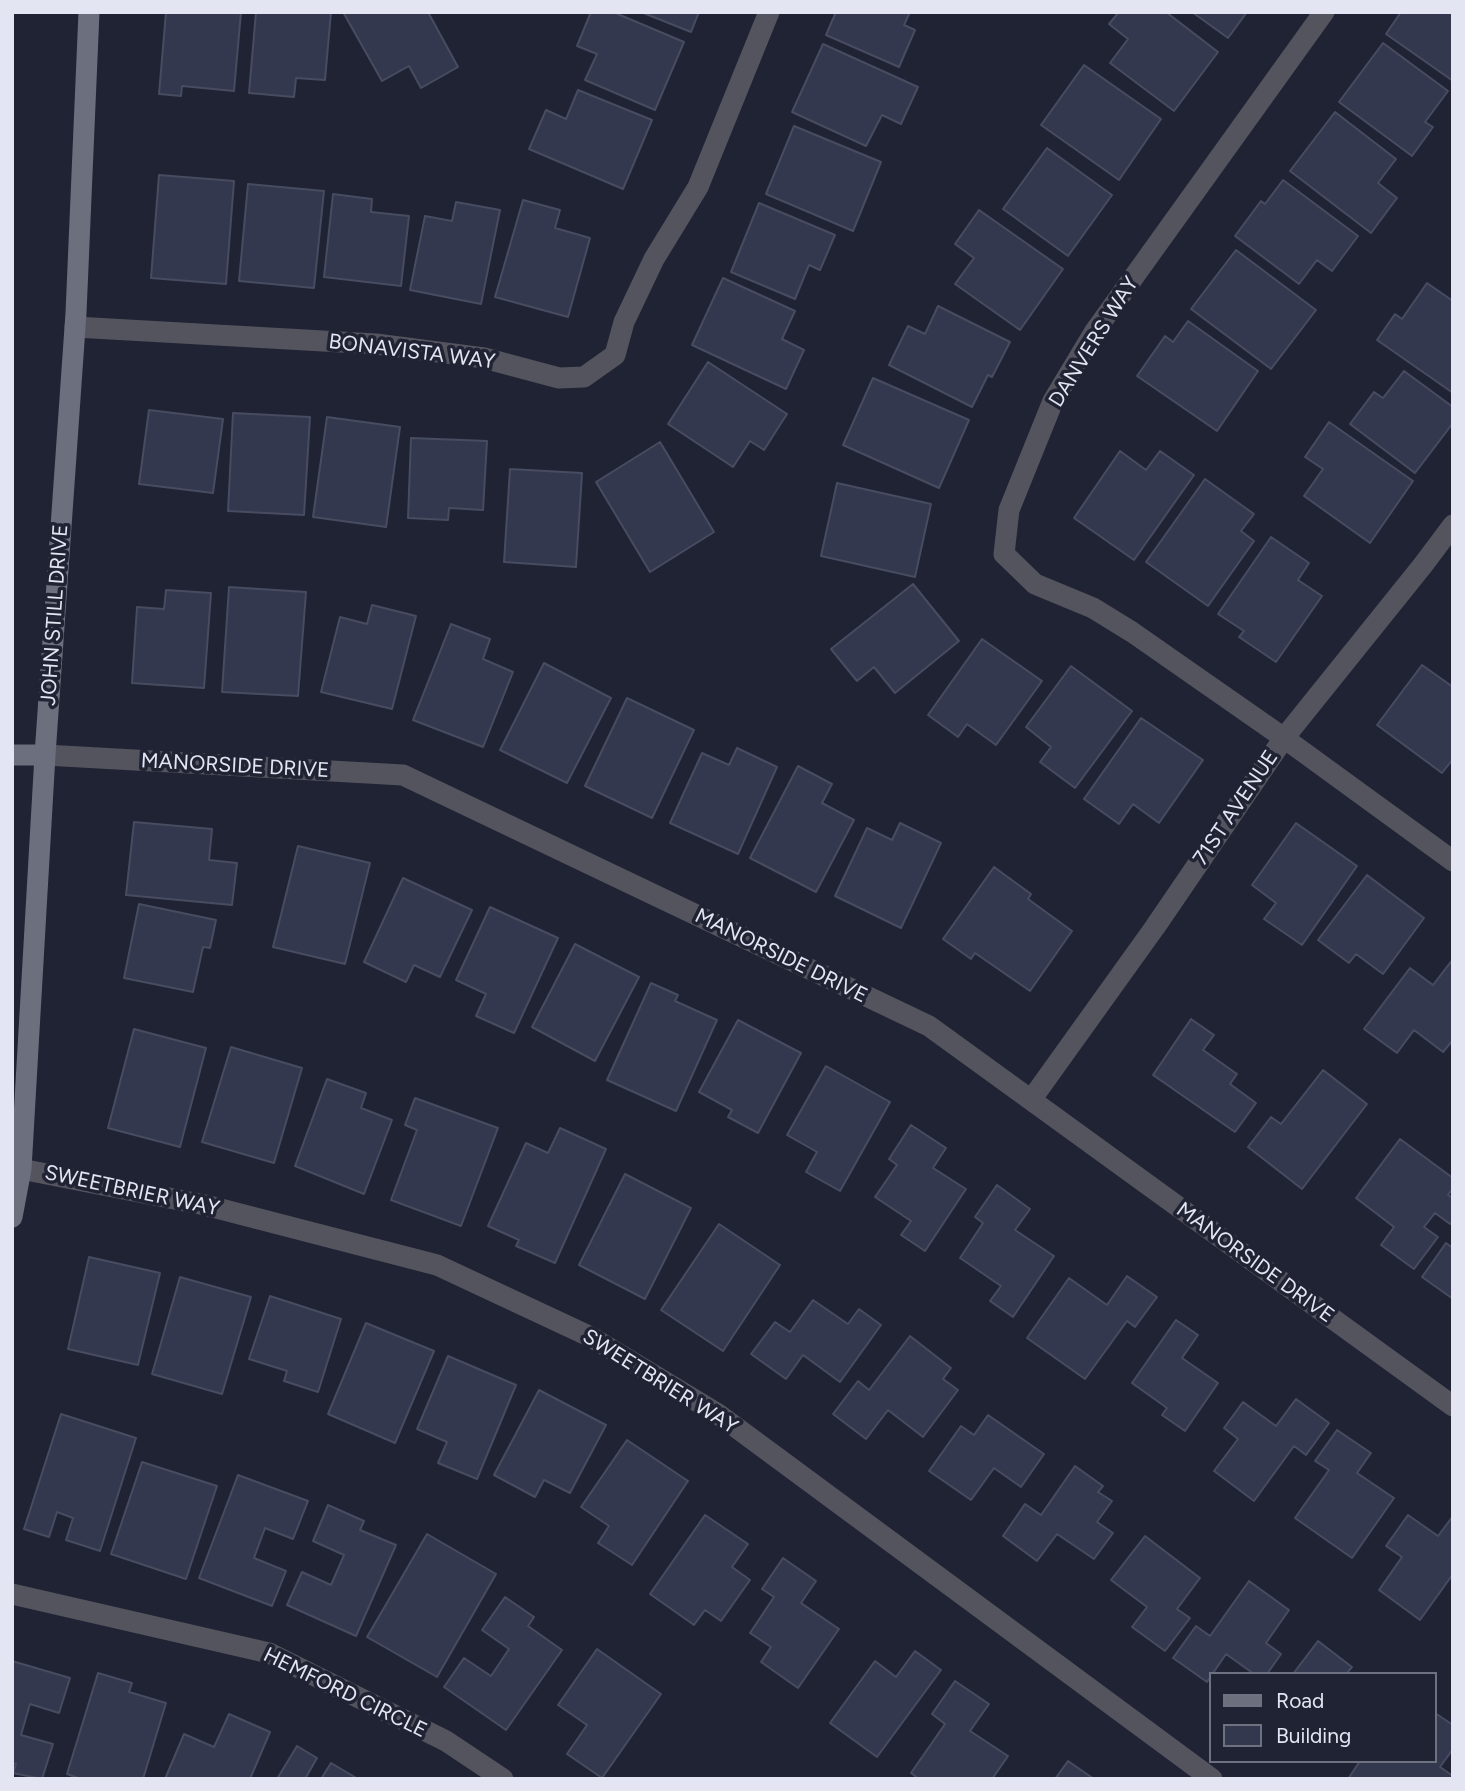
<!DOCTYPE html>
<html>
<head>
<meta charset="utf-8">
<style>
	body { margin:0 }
	#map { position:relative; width:1465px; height:1791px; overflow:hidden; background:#202334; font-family:Figtree,sans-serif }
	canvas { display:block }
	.frame { position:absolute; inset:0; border:14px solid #e3e5f2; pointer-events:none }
	.legend { position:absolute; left:1209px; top:1672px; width:228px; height:91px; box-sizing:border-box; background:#202334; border:2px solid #6e7180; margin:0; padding:9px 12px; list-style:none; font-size:21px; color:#e3e5f2 }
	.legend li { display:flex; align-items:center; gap:14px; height:35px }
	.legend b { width:35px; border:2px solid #6e7180 }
</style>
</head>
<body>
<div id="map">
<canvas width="1465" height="1791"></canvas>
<div class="frame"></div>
<ul class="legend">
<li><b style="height:9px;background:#6c6f7e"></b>Road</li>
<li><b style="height:19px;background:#34384f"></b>Building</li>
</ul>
</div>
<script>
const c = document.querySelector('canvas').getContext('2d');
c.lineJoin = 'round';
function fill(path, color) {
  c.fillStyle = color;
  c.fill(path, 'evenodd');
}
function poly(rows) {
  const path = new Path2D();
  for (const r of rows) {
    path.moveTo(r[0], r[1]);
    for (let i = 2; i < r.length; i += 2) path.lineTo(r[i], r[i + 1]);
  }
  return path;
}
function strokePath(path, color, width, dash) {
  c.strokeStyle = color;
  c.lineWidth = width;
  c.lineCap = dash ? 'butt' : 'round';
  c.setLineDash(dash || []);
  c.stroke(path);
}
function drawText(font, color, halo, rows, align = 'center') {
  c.font = font + ' Figtree,sans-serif';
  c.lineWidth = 7;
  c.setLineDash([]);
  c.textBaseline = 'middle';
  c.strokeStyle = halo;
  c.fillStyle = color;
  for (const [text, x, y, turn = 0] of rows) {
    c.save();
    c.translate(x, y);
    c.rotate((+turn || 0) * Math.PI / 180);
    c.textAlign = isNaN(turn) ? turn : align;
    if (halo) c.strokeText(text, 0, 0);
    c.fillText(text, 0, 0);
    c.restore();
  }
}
const building = poly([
	[166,12,241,12,234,91,182,86,181,96,159,94,166,12],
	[256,12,331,12,325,80,296,78,294,97,249,93,256,12],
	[343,12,428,12,458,67,421,88,409,66,382,81,343,12],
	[591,12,613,12,684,42,655,110,585,80,597,54,577,46,591,12],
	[641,12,699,12,691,32,641,12],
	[836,12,910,12,904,25,915,30,899,67,826,35,836,12],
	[1119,12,1166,12,1218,52,1174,111,1110,63,1128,39,1109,24,1119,12],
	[1192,12,1247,12,1228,38,1192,12],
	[1401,12,1453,12,1453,81,1386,34,1401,12],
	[1383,43,1448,91,1425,122,1433,127,1412,156,1339,102,1383,43],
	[823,44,918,87,901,124,882,115,866,146,792,112,823,44],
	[1084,65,1161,119,1119,180,1041,125,1084,65],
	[578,90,652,120,623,189,529,149,546,110,566,119,578,90],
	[1335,112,1396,159,1378,183,1397,198,1371,233,1290,171,1335,112],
	[794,126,881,162,853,231,766,194,794,126],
	[1047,148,1112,195,1068,256,1003,209,1047,148],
	[159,175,234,181,226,284,151,278,159,175],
	[1283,180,1358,236,1332,271,1317,260,1299,284,1235,236,1261,201,1265,204,1283,180],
	[248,184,324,191,314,288,239,281,248,184],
	[333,194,372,199,371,212,409,216,401,286,324,277,333,194],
	[523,200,560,210,555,228,590,238,568,317,495,297,523,200],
	[456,202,500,210,481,304,410,290,425,216,452,221,456,202],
	[759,203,835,235,820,270,809,265,795,299,731,272,759,203],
	[979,210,1063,269,1020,330,955,284,974,258,955,244,979,210],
	[1236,250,1316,310,1271,369,1191,309,1236,250],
	[723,278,795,311,782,339,804,350,786,389,692,345,723,278],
	[1427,283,1453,301,1453,393,1377,340,1395,314,1402,319,1427,283],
	[938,306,1010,342,992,377,988,375,972,407,889,365,908,326,925,334,938,306],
	[1188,321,1258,371,1217,431,1137,376,1165,336,1173,342,1188,321],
	[708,362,787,414,764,450,750,441,733,467,668,424,708,362],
	[1404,371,1453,407,1453,423,1415,473,1350,424,1374,392,1383,398,1404,371],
	[873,378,969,420,939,488,843,445,873,378],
	[149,410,223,419,213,493,139,484,149,410],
	[233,413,310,417,304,515,228,511,233,413],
	[327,417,400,427,386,527,313,517,327,417],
	[1329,422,1413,481,1370,543,1304,496,1323,469,1305,457,1329,422],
	[411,438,487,441,483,510,449,508,448,520,408,518,411,438],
	[660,442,714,532,650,572,596,482,660,442],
	[1120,451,1146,470,1160,451,1194,475,1134,560,1074,518,1120,451],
	[510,469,582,473,576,567,504,562,510,469],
	[1205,479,1254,514,1241,531,1254,541,1208,606,1146,562,1205,479],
	[837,483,931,504,915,577,821,556,837,483],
	[1271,537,1309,563,1298,580,1322,596,1276,662,1239,637,1244,631,1218,614,1271,537],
	[913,584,959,641,895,693,874,667,857,681,831,649,913,584],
	[229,587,306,592,298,696,222,692,229,587],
	[166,590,211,593,204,688,132,683,137,607,164,609,166,590],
	[372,605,416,616,392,709,321,692,340,617,367,624,372,605],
	[451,624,490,639,483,659,513,672,483,747,413,720,451,624],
	[982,639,1042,681,996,745,967,724,958,737,928,715,982,639],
	[544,663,611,698,567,783,500,750,544,663],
	[1422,665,1453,687,1453,759,1442,773,1377,725,1422,665],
	[1071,666,1132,711,1075,788,1040,762,1051,747,1026,727,1071,666],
	[627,698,694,730,652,818,585,786,627,698],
	[1141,718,1203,760,1159,823,1133,804,1119,824,1084,799,1141,718],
	[737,748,777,767,738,854,670,823,702,753,729,765,737,748],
	[798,766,832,784,822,803,854,820,816,892,750,858,798,766],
	[134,822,212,829,209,860,237,863,232,905,126,895,134,822],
	[900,823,941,843,901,928,835,896,867,828,892,840,900,823],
	[1296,823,1357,866,1302,945,1264,919,1276,903,1252,885,1296,823],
	[298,846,370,863,345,964,273,947,298,846],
	[994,867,1031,894,1028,899,1072,931,1030,991,975,953,971,959,943,939,994,867],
	[1367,875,1424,918,1383,974,1356,954,1349,963,1318,940,1367,875],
	[403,878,472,910,440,977,414,965,406,982,364,962,403,878],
	[139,904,216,920,210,948,203,947,193,992,124,978,139,904],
	[490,907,558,938,514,1033,476,1016,486,994,456,980,490,907],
	[575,944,639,977,595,1061,532,1027,575,944],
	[1453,959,1453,1040,1443,1052,1414,1030,1397,1053,1364,1029,1410,968,1433,985,1453,959],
	[651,983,678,995,675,1001,717,1020,676,1111,607,1080,651,983],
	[1191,1019,1214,1035,1203,1050,1237,1074,1230,1084,1256,1103,1235,1132,1153,1075,1191,1019],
	[738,1020,801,1053,758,1133,728,1117,732,1110,699,1092,738,1020],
	[134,1029,206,1048,180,1147,108,1128,134,1029],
	[231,1047,302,1068,274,1163,202,1142,231,1047],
	[826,1066,890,1102,840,1191,806,1172,817,1152,787,1135,826,1066],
	[1323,1070,1367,1104,1302,1189,1248,1147,1271,1117,1281,1124,1323,1070],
	[327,1079,366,1093,361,1108,392,1120,364,1194,295,1166,327,1079],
	[415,1098,498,1128,461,1226,391,1200,417,1130,405,1125,415,1098],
	[911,1125,946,1148,933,1168,966,1189,925,1251,901,1235,911,1221,875,1197,897,1165,889,1159,911,1125],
	[560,1128,606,1149,555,1263,516,1246,519,1240,488,1226,526,1143,548,1153,560,1128],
	[1400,1139,1453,1178,1453,1188,1448,1195,1453,1198,1453,1220,1450,1224,1435,1213,1424,1227,1438,1237,1414,1269,1381,1245,1394,1227,1356,1198,1400,1139],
	[625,1174,691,1208,645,1299,579,1265,625,1174],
	[997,1185,1030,1209,1015,1230,1054,1256,1013,1317,990,1301,1001,1286,960,1258,983,1223,975,1217,997,1185],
	[719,1224,780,1265,723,1351,661,1310,719,1224],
	[1446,1243,1453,1248,1453,1299,1422,1277,1446,1243],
	[89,1257,160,1273,138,1365,68,1349,89,1257],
	[1127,1276,1157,1297,1135,1327,1127,1321,1085,1379,1027,1338,1069,1278,1107,1305,1127,1276],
	[180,1277,251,1297,222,1394,152,1374,180,1277],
	[270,1296,341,1319,318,1392,284,1381,287,1371,249,1359,270,1296],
	[813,1300,848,1324,859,1309,881,1325,840,1382,803,1355,786,1379,751,1354,775,1322,790,1332,813,1300],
	[1176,1320,1198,1335,1182,1358,1218,1383,1185,1431,1162,1415,1167,1408,1132,1383,1176,1320],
	[366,1323,434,1351,395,1443,328,1414,366,1323],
	[910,1336,951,1368,943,1379,958,1390,923,1437,888,1410,866,1439,833,1414,858,1381,869,1390,910,1336],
	[448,1356,516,1385,477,1479,438,1463,447,1442,417,1429,448,1356],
	[539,1390,606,1425,570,1493,544,1480,535,1497,494,1475,539,1390],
	[1296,1399,1329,1423,1306,1455,1294,1446,1254,1501,1214,1471,1238,1439,1224,1428,1243,1402,1276,1426,1296,1399],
	[61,1414,136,1438,100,1551,66,1540,73,1518,57,1512,49,1537,24,1529,61,1414],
	[988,1415,1044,1454,1021,1487,994,1468,971,1500,929,1471,961,1426,974,1435,988,1415],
	[1337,1430,1371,1453,1357,1473,1394,1498,1352,1558,1295,1518,1329,1470,1315,1461,1337,1430],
	[627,1440,688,1481,632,1565,598,1543,609,1526,581,1507,627,1440],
	[142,1462,217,1486,186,1579,111,1554,142,1462],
	[1075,1466,1103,1486,1098,1492,1112,1501,1097,1522,1113,1533,1094,1559,1057,1534,1037,1561,1003,1536,1025,1504,1041,1515,1075,1466],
	[238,1475,308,1501,293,1539,265,1528,254,1558,286,1571,272,1606,199,1578,238,1475],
	[328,1505,364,1521,360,1530,396,1545,356,1636,287,1605,302,1572,331,1585,344,1555,313,1541,328,1505],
	[705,1515,748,1544,732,1567,750,1580,721,1621,705,1610,694,1625,650,1594,705,1515],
	[1408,1515,1438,1536,1453,1516,1453,1574,1420,1620,1379,1590,1402,1557,1386,1546,1408,1515],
	[427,1534,496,1574,437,1677,367,1637,427,1534],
	[1145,1536,1200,1578,1177,1609,1190,1618,1165,1651,1132,1627,1147,1607,1111,1580,1145,1536],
	[783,1558,816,1581,801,1603,839,1629,798,1688,761,1662,771,1647,750,1633,774,1597,762,1589,783,1558],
	[1249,1581,1289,1610,1266,1643,1281,1654,1267,1674,1254,1674,1226,1654,1207,1682,1173,1658,1196,1626,1210,1636,1249,1581],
	[505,1597,534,1617,528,1626,562,1650,506,1730,444,1687,464,1658,491,1676,509,1649,482,1630,505,1597],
	[1318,1641,1352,1667,1346,1674,1293,1674,1318,1641],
	[597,1649,661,1694,602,1778,567,1754,587,1725,558,1705,597,1649],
	[915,1651,941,1670,877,1757,830,1723,875,1661,896,1677,915,1651],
	[12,1661,70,1678,59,1713,30,1704,21,1735,53,1744,42,1779,13,1773,16,1764,12,1763,12,1661],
	[98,1673,132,1683,129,1692,166,1703,143,1779,81,1779,67,1774,98,1673],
	[955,1681,989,1704,970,1731,1008,1756,992,1779,919,1779,911,1773,945,1724,932,1714,955,1681],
	[1435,1713,1453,1725,1453,1749,1440,1767,1453,1776,1453,1779,1348,1779,1360,1761,1435,1761,1435,1713],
	[229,1714,270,1732,250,1779,165,1779,184,1734,214,1747,229,1714],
	[297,1746,317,1758,305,1779,277,1779,297,1746],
	[1068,1761,1094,1779,1055,1779,1068,1761],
	[331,1763,358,1779,321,1779,331,1763]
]);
const street = poly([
	[1324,12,1095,331,1053,401,1009,510,1004,554,1035,584,1093,608,1132,632,1284,738,1453,861],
	[75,327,376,344,484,358,559,378,584,377,615,355,624,322,654,259,698,187,769,12],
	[45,755,403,775,929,1026,1453,1406],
	[1031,1100,1155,927,1284,738,1423,565,1453,525],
	[21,1169,205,1205,437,1265,591,1337,718,1414,1212,1779],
	[12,1594,269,1653,446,1741,503,1779]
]);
const secondary = poly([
	[12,755,45,755],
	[12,1217,21,1169,45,755,76,313,89,12]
]);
const streetNames = [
	["DANVERS WAY",1094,342,-58],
	["BONAVISTA WAY",412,352,7],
	["JOHN STILL DRIVE",55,615,-86],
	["MANORSIDE DRIVE",235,766,3],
	["71ST AVENUE",1236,808,-56],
	["MANORSIDE DRIVE",781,956,26],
	["SWEETBRIER WAY",132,1191,12],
	["MANORSIDE DRIVE",1255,1263,36],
	["SWEETBRIER WAY",660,1382,32],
	["HEMFORD CIRCLE",345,1693,26]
];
fill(building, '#34384f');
strokePath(building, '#484c60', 2);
strokePath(street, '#53545e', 21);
strokePath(secondary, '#6c6f7e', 21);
drawText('21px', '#e3e5f2', '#202334', streetNames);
</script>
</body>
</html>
